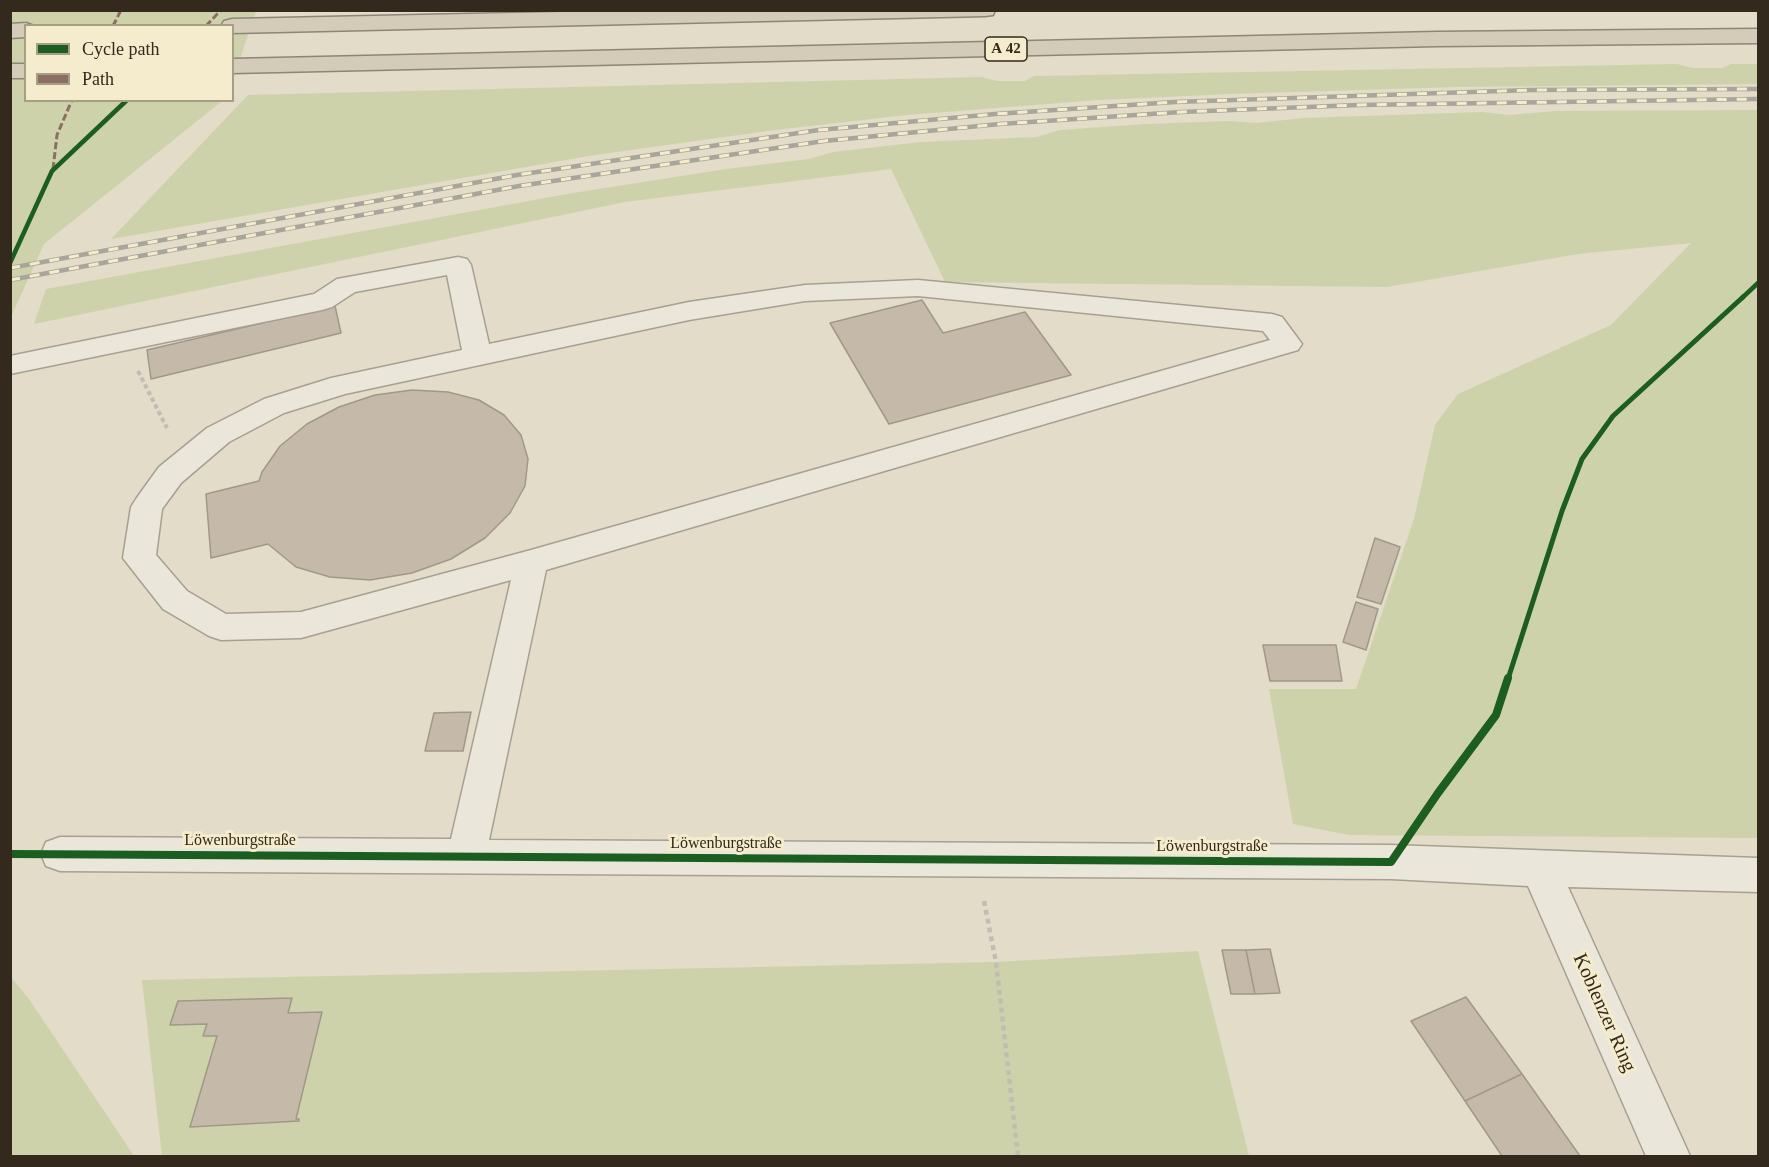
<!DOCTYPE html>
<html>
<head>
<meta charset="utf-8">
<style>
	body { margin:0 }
	#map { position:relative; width:1769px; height:1167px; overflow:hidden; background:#e2dcc8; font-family:"Times New Roman",serif }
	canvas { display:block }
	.frame { position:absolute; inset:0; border:12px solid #33291c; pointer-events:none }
	.legend { position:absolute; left:24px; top:24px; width:210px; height:78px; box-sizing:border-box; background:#f4eccd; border:2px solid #a79e86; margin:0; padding:8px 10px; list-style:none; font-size:18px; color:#33291c }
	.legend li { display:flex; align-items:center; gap:12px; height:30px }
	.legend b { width:30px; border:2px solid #a79e86 }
</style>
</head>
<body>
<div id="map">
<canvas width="1769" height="1167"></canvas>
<div class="frame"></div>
<ul class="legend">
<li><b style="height:8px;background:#1b5e20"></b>Cycle path</li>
<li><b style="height:8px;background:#8d6e63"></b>Path</li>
</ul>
</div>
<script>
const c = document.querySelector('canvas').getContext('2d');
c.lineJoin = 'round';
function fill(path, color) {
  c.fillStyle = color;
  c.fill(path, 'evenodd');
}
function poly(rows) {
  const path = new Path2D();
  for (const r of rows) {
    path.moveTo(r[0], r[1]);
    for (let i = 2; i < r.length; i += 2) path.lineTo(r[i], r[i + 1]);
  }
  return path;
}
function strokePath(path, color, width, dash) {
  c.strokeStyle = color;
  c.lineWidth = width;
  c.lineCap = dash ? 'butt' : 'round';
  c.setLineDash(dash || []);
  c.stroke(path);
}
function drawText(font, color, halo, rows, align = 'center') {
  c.font = font + ' "Times New Roman",serif';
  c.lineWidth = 6;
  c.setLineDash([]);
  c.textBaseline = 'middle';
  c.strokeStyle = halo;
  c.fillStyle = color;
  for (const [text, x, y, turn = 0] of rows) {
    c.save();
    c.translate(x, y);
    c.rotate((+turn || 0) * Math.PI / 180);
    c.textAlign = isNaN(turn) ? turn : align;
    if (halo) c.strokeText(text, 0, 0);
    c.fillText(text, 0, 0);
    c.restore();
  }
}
const green = poly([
	[11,11,256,11,233,80,232,26,26,26,26,100,222,101,44,244,11,317],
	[1677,64,1693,68,1722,68,1731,64,1758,64,1758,84,1456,87,1230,94,1098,100,907,115,775,130,595,155,111,239,248,95,981,77,997,81,1025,81,1034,76],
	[1758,110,1758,838,1349,835,1293,824,1269,689,1356,689,1414,519,1435,425,1458,394,1611,325,1691,243,1578,254,1387,287,945,282,891,169,625,202,34,324,46,289,567,194,726,169,809,159,833,152,921,142,1037,137,1060,130,1146,124,1228,121,1256,123,1304,118,1482,112,1509,115,1556,111],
	[1198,951,1249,1156,162,1156,142,980,996,962],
	[10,976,29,999,134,1156,11,1156]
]);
const building = poly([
	[922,300,943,333,1025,312,1071,375,889,424,830,323,922,300],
	[335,306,341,333,151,379,147,350,335,306],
	[412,390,448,392,479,400,504,415,521,435,528,459,525,486,510,513,485,538,451,559,412,573,370,580,330,577,296,567,268,544,211,558,206,494,259,481,262,472,280,446,307,424,339,407,375,395,412,390],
	[1375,538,1400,547,1381,604,1357,597,1375,538],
	[1356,602,1378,609,1366,650,1343,642,1356,602],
	[1263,645,1336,645,1342,681,1270,681,1263,645],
	[471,712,463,751,425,751,434,713,471,712],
	[1270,949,1280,993,1255,994,1246,950,1270,949],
	[1222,950,1246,950,1255,994,1231,994,1222,950],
	[1466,997,1522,1074,1465,1101,1411,1021,1466,997],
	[292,998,288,1013,322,1012,296,1119,299,1119,299,1121,190,1127,217,1036,203,1036,207,1024,170,1025,178,1001,292,998],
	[1522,1074,1580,1156,1502,1156,1465,1101,1522,1074]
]);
const pathFar1 = poly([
	[138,371,167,428]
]);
const path = poly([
	[984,901,996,962,1018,1156]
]);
const minor = poly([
	[458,257,467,259,471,265,489,344,689,302,805,285,918,280,1272,314,1282,317,1302,344,1298,350,546,570,489,840,1391,845,1758,858,1758,892,1568,887,1690,1156,1646,1156,1528,886,1391,879,60,871,46,866,41,854,46,842,60,837,451,839,511,580,301,638,221,640,209,636,163,609,123,558,131,507,136,499,159,467,207,428,264,399,331,378,462,350,447,275,355,292,332,307,322,310,10,374,10,356,314,294,337,279,458,257],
	[918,296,1263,331,1270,340,531,550,301,612,226,614,187,591,156,555,162,509,181,483,229,442,284,413,345,394,689,320,805,301,918,296]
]);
const highway = poly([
	[657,10,995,10,993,15,985,16,232,33,232,26,221,26,224,21,232,19,657,10],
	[26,23,34,26,26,26,26,37,10,38,10,24,26,23],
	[1758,29,1758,43,1437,46,232,73,232,59,1437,32,1758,29],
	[10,64,26,64,26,78,10,78,10,64]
]);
const rail = poly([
	[10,268,517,175,819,130,995,114,1175,102,1531,90,1758,89],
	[10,280,519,186,824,141,1000,124,1181,112,1358,105,1758,99]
]);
const quiet = poly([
	[113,26,121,10],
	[206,26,221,10],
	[53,169,57,135,72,100]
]);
const cyclewayFar2 = poly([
	[10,263,52,171,127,100],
	[1742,298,1758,283]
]);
const cyclewayFar1 = poly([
	[1508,679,1562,511,1582,459,1613,416,1743,297]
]);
const cycleway = poly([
	[10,854,1391,862,1438,793,1496,715,1508,678]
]);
const shields = [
	[1006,49,42]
];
const shieldNames = [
	["A 42",1006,49]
];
const streetNames = [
	["Löwenburgstraße",240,841],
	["Löwenburgstraße",726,844],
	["Löwenburgstraße",1212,847]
];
const nearStreetnames = [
	["Koblenzer Ring",1604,1013,66]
];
fill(green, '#ced2aa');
fill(building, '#c5baa9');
strokePath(building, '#a19888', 1.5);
strokePath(minor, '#a6a092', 3);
strokePath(highway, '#8c8679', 3);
strokePath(pathFar1, '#c2bdb2', 4, [4.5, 3]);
strokePath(path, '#c2bdb2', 4.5, [5, 4]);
fill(minor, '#eae6da');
fill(highway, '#d4ccb9');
strokePath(rail, '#a8a59b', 4.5);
strokePath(rail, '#f4eccd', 3, [10]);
strokePath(quiet, '#8d6e63', 3, [7, 3]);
strokePath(cyclewayFar2, '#1b5e20', 4.5);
strokePath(cyclewayFar1, '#1b5e20', 5);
strokePath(cycleway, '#1b5e20', 8);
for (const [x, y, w] of shields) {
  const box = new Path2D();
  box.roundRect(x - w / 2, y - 12, w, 24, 4.5);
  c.fillStyle = '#f4eccd';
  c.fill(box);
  strokePath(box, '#33291c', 1.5);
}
drawText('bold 15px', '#33291c', null, shieldNames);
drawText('16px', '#33291c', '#f4eccd', streetNames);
drawText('20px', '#33291c', '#f4eccd', nearStreetnames);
</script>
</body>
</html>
